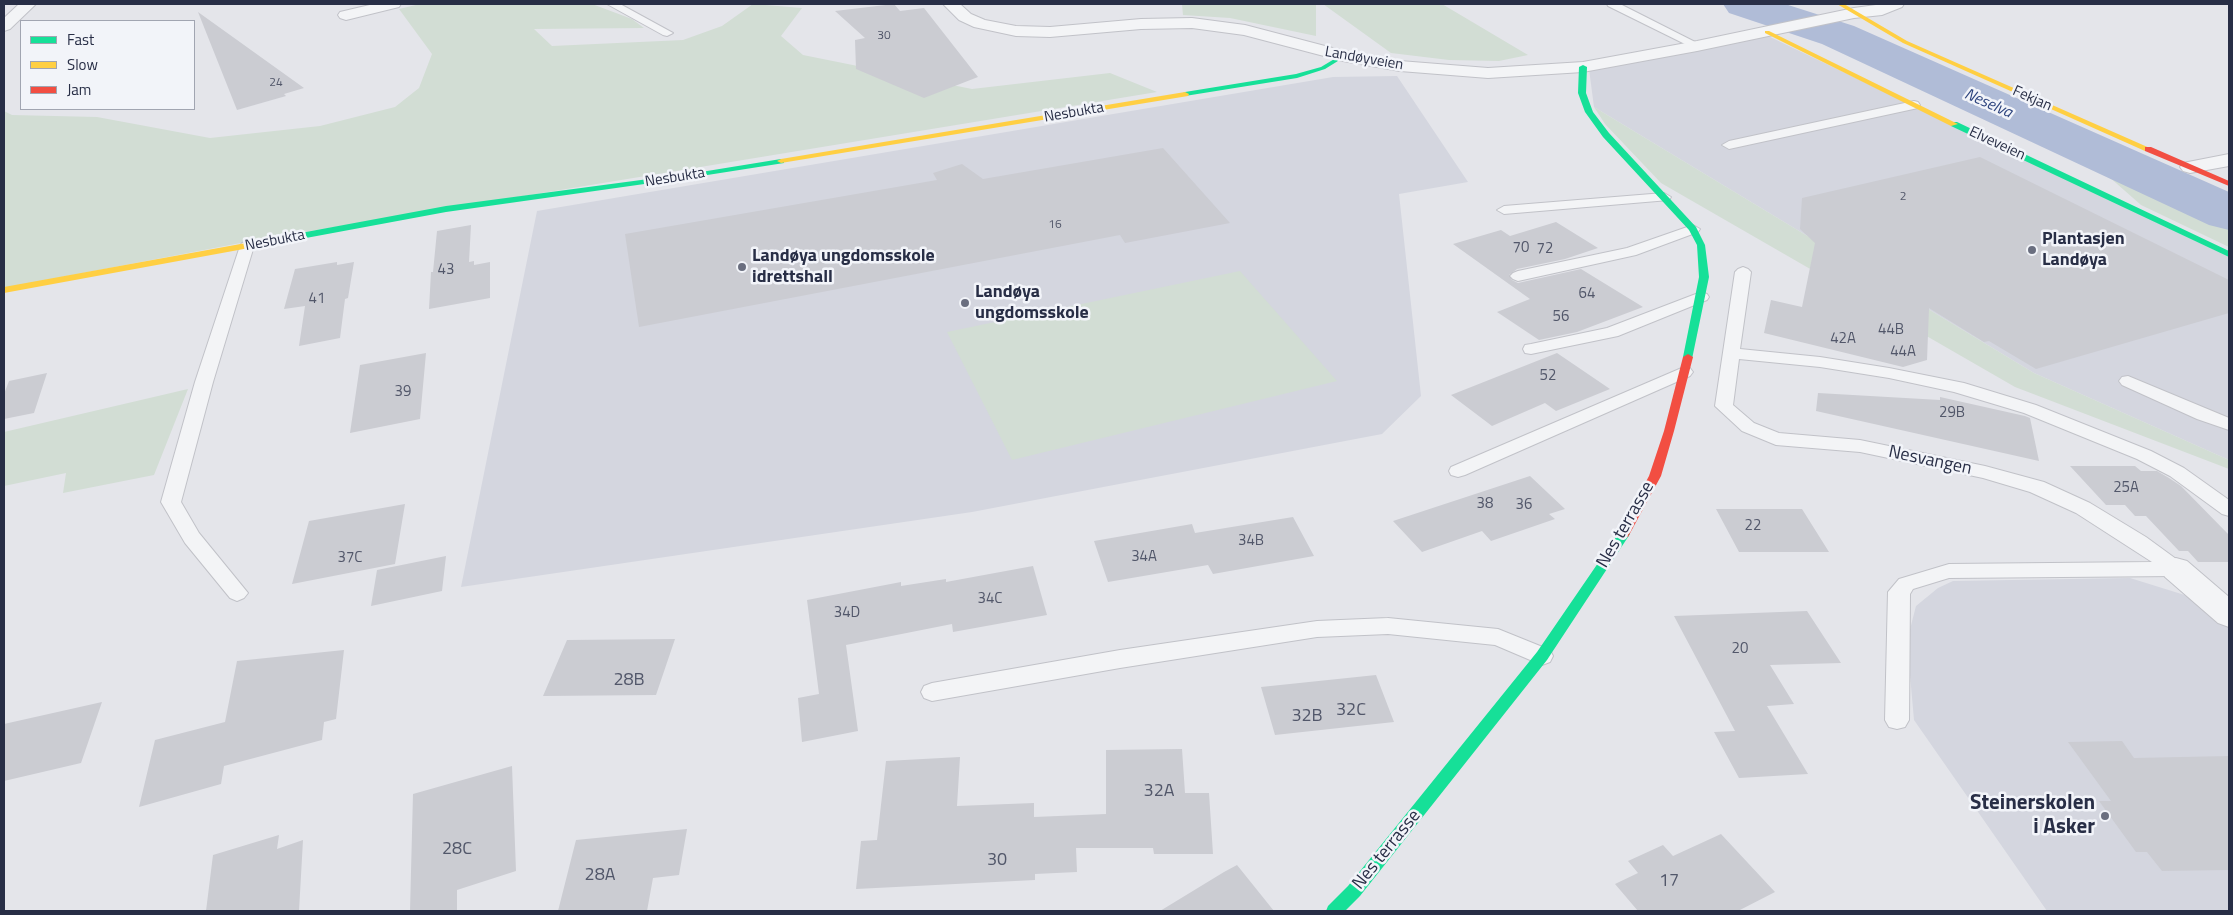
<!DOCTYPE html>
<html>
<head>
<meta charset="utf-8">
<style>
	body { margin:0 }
	#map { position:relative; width:2233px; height:915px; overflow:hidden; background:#e4e5ea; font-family:"Titillium Web",sans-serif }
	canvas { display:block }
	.frame { position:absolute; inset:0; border:5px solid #282e46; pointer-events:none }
	.legend { position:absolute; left:20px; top:20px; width:175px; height:90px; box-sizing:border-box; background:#f2f4f9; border:1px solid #a1a5b1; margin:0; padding:6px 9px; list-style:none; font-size:15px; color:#282e46 }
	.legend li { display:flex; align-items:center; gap:10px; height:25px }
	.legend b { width:25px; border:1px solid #a1a5b1 }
</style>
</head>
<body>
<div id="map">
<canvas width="2233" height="915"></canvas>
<div class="frame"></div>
<ul class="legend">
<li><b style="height:6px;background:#16e098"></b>Fast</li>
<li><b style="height:6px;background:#ffcf43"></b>Slow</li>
<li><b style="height:6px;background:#f24e42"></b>Jam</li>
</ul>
</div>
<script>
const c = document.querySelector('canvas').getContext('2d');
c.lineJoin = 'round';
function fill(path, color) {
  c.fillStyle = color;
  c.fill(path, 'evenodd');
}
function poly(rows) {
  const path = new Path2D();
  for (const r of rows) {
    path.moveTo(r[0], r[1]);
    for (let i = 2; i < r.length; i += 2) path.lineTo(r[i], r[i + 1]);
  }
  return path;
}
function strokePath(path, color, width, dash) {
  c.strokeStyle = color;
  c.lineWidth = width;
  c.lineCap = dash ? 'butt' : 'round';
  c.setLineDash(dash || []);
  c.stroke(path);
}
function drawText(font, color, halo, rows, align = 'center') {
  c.font = font + ' "Titillium Web",sans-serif';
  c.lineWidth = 5;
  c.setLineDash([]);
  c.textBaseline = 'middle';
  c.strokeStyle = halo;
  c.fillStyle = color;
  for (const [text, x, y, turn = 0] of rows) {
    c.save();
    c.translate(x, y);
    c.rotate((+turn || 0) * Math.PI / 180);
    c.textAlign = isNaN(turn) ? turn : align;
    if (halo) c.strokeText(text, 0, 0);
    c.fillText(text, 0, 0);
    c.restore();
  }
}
const built = poly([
	[1764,34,2229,257,2229,460,2034,373,1594,107,1589,69],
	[1397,76,1468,182,1399,194,1421,396,1382,434,972,512,461,587,537,211,1333,77],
	[2130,578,2191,597,2229,624,2229,911,2047,911,1914,720,1907,641,1916,606,1938,588,1953,581]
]);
const green = poly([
	[420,4,592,4,632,19,644,28,534,29,552,46,683,40,722,26,753,4,802,8,781,36,803,55,972,89,1110,73,1157,92,262,239,4,288,4,111,12,115,97,117,210,138,320,126,395,107,419,88,432,54,399,9],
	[1182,4,1316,4,1316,36,1230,18,1183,15],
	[1323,4,1442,4,1528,55,1499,61,1449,60,1391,53],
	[1594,107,2034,373,2229,460,2229,469,2015,387,1661,183,1605,124],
	[2108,176,2229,208,2229,247,2141,205],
	[1240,271,1337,381,1012,460,947,332],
	[188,389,154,475,63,493,66,473,4,486,4,432]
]);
const river = poly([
	[1723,4,1785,4,1854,26,2229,192,2229,230,2209,225,1822,44,1729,13,1723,4]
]);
const building = poly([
	[894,4,900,11,924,8,978,77,924,98,856,69,855,40,865,38,835,11],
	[198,12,304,88,284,94,286,96,237,110],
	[1163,148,1230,223,1125,243,1120,235,639,327,625,234,937,180,933,173,962,164,983,179],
	[1980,157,2229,280,2229,313,2036,369,1989,341,1984,342,1929,308,1927,360,1903,367,1764,333,1771,300,1802,307,1815,243,1800,229,1802,198],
	[1556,222,1598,248,1565,259,1517,269,1509,275,1512,280,1518,283,1581,269,1643,307,1577,332,1539,340,1497,312,1530,299,1453,244,1501,230,1510,236],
	[471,225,469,262,474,261,474,265,490,262,490,298,429,309,431,272,433,272,437,231],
	[337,262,337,265,354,262,348,298,345,299,340,338,299,346,305,306,284,309,295,269],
	[426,353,420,419,350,433,360,365],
	[1557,353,1610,389,1556,411,1545,403,1492,426,1451,395],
	[47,373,34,413,4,419,4,394,9,381],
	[1818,393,1940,400,1940,397,2025,416,2030,418,2039,461,1816,411],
	[2070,466,2135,466,2141,471,2157,471,2169,478,2181,486,2229,535,2229,562,2198,562,2188,551,2179,551,2146,516,2135,516,2125,505,2106,505],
	[1530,476,1565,509,1549,514,1555,519,1491,541,1482,531,1422,552,1393,521],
	[405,504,395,564,292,584,309,521],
	[1716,509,1802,509,1829,552,1739,552],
	[1293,517,1314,556,1213,574,1208,565,1108,582,1094,541,1192,524,1195,533],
	[446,556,442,591,371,606,377,570],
	[1033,566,1047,615,953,632,952,624,846,645,858,731,802,742,798,698,819,694,807,600,901,582,901,586,946,579,946,582],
	[1807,611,1841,663,1770,665,1794,704,1767,706,1808,774,1739,778,1714,732,1735,731,1674,616],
	[675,639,656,695,543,696,567,640],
	[344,650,336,719,324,722,322,740,224,766,221,784,139,807,155,740,225,722,237,661],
	[1376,675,1394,722,1275,735,1261,687],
	[102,702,81,763,4,781,4,724],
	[2122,741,2134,758,2229,756,2229,870,2162,871,2147,852,2136,852,2099,801,2111,801,2068,742],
	[1182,749,1185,793,1209,793,1213,854,1154,854,1153,848,1076,848,1077,872,1035,874,1035,880,856,889,861,841,877,840,886,761,960,757,957,806,1034,803,1034,817,1106,814,1106,750],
	[512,766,516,871,457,890,457,911,410,911,413,794],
	[687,829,679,875,653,878,647,911,558,911,576,840],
	[1721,834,1775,892,1738,911,1638,911,1615,884,1638,873,1628,861,1663,845,1673,856],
	[279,835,277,849,303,840,299,911,206,911,213,855],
	[1237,865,1274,911,1160,911,1224,872]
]);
const lane = poly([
	[607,4,620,4,673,33,667,36,663,35,607,4],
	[1607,4,1620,4,1703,46,1697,49,1693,48,1608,6,1607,4],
	[1914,101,1918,102,1920,105,1918,108,1729,149,1722,145,1729,141,1914,101],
	[1664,193,1671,197,1669,200,1504,214,1497,210,1504,206,1664,193],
	[1693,225,1700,229,1698,232,1636,255,1518,281,1513,279,1510,276,1513,273,1518,271,1627,248,1693,225],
	[247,242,252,243,254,246,213,382,181,502,199,533,248,593,244,598,237,601,230,598,185,543,161,502,195,382,240,246,242,243,247,242],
	[1743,267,1748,269,1751,272,1740,349,1820,357,1889,368,1964,383,2036,405,2151,451,2184,468,2229,500,2229,516,2222,514,2170,476,2137,459,2024,413,1954,392,1889,378,1820,367,1739,359,1733,405,1754,423,1779,433,1860,440,1985,466,2044,482,2090,503,2146,537,2183,564,2186,569,2183,574,2176,576,1949,578,1913,589,1910,594,1909,720,1905,727,1897,729,1889,727,1885,720,1888,592,1899,579,1949,564,2152,562,2076,513,2030,492,1983,478,1860,452,1776,445,1742,431,1715,406,1735,272,1738,269,1743,267],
	[1701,292,1707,294,1709,297,1707,300,1618,336,1531,354,1525,353,1523,349,1525,345,1531,344,1607,328,1701,292],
	[1684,367,1690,368,1693,372,1690,376,1465,475,1458,477,1451,475,1449,471,1451,467,1684,367],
	[2128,376,2229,418,2229,430,2197,419,2122,385,2119,381,2122,377,2128,376],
	[1388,618,1498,629,1550,650,1553,656,1550,662,1542,665,1495,645,1388,634,1317,637,1120,668,932,701,924,698,921,692,924,686,932,683,1120,650,1317,621,1388,618]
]);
const street = poly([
	[19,4,36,4,10,29,4,31,4,18,19,4],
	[374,4,401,4,399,7,346,20,340,18,338,15,340,12,374,4],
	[943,4,960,4,971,14,985,20,1016,26,1050,27,1141,19,1192,18,1245,25,1344,51,1400,61,1488,68,1583,62,1697,41,1854,8,1883,4,1904,4,1902,7,1882,15,1854,18,1697,51,1583,72,1488,78,1400,71,1343,61,1244,35,1192,28,1141,29,1050,37,1016,36,974,27,959,20,943,4],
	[2229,154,2229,166,2190,173,2183,171,2180,167,2183,163,2229,154],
	[2176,558,2187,561,2229,597,2229,627,2218,623,2165,577,2161,569,2165,561,2176,558]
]);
const fast = poly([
	[1341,55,1346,56,1325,69,1297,78,1185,96,1181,94,1185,92,1296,74,1321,67,1341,55],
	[1583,65,1587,67,1586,93,1593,112,1609,133,1696,227,1705,245,1709,277,1692,359,1684,359,1683,357,1699,277,1697,245,1689,230,1603,137,1585,112,1578,93,1579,67,1583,65],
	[1951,122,1957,122,2229,251,2229,257,1951,126,1951,122],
	[781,159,784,159,784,163,701,176,446,212,279,243,275,240,279,237,446,206,701,172,781,159],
	[1624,530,1628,531,1630,534,1547,660,1360,896,1345,911,1326,911,1328,906,1348,886,1537,652,1620,531,1624,530]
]);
const slow = poly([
	[1837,4,1844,4,1907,41,2152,149,2145,151,1903,43,1837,4],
	[1765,31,1769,31,1958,124,1951,126,1765,33,1765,31],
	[1185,92,1189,94,1188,96,781,163,777,161,781,159,1185,92],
	[279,237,282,238,282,242,4,293,4,287,279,237]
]);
const jam = poly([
	[2145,147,2151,147,2229,181,2229,186,2145,151,2145,147],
	[1688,354,1693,357,1674,431,1661,476,1628,537,1620,537,1618,534,1649,476,1664,431,1683,357,1688,354]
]);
const markers = [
	[2032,250,5,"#6a6e7f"],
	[742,267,5,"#6a6e7f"],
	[965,303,5,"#6a6e7f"],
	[2105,816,5,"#6a6e7f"]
];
const farNumbernames = [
	["30",884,36],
	["24",276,83],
	["2",1903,197],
	["16",1055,225]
];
const farStreetnames = [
	["Landøyveien",1364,59,10],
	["Fekjan",2032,99,24],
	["Nesbukta",1074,113,-10],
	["Elveveien",1997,144,25],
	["Nesbukta",675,178,-9],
	["Nesbukta",275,241,-11]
];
const numberNames = [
	["70",1521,248],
	["72",1545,249],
	["43",446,270],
	["64",1587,294],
	["41",317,299],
	["56",1561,317],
	["44B",1891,330],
	["42A",1843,339],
	["44A",1903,352],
	["52",1548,376],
	["39",403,392],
	["29B",1952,413],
	["25A",2126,488],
	["38",1485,504],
	["36",1524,505],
	["22",1753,526],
	["34B",1251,541],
	["34A",1144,557],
	["37C",350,558],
	["34C",990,599],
	["34D",847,613],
	["20",1740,649]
];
const farWaternames = [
	["Neselva",1988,104,24]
];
const poiNames = [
	["Plantasjen",2042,240],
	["Landøya",2042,261],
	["Landøya ungdomsskole",752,257],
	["idrettshall",752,278],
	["Landøya",975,293],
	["ungdomsskole",975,314]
];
const streetNames = [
	["Nesvangen",1930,461,12],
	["Nes terrasse",1626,525,-60],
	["Nes terrasse",1387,850,-51]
];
const nearNumbernames = [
	["28B",629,681],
	["32C",1351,711],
	["32B",1307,717],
	["32A",1159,792],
	["28C",457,850],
	["30",997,861],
	["28A",600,876],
	["17",1669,882]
];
const nearPoinames = [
	["Steinerskolen",2095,804],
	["i Asker",2095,828]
];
fill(built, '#d4d6df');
fill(green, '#d2ddd4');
fill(river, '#b0bcd7');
fill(building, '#cbccd2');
strokePath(lane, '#c1c2c8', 2);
strokePath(street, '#c1c2c8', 2);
fill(lane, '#f3f4f6');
fill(street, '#f3f4f6');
fill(fast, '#16e098');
fill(slow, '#ffcf43');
fill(jam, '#f24e42');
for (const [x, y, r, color] of markers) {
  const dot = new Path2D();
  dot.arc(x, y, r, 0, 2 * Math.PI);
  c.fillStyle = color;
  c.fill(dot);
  strokePath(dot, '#f2f4f9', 2);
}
drawText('12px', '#52576a', null, farNumbernames);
drawText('15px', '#282e46', '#f2f4f9', farStreetnames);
drawText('15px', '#52576a', null, numberNames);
drawText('italic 16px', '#2d447e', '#f2f4f9', farWaternames);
drawText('bold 18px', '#282e46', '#f2f4f9', poiNames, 'left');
drawText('18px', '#282e46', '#f2f4f9', streetNames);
drawText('18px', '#52576a', null, nearNumbernames);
drawText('bold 21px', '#282e46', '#f2f4f9', nearPoinames, 'right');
</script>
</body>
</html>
